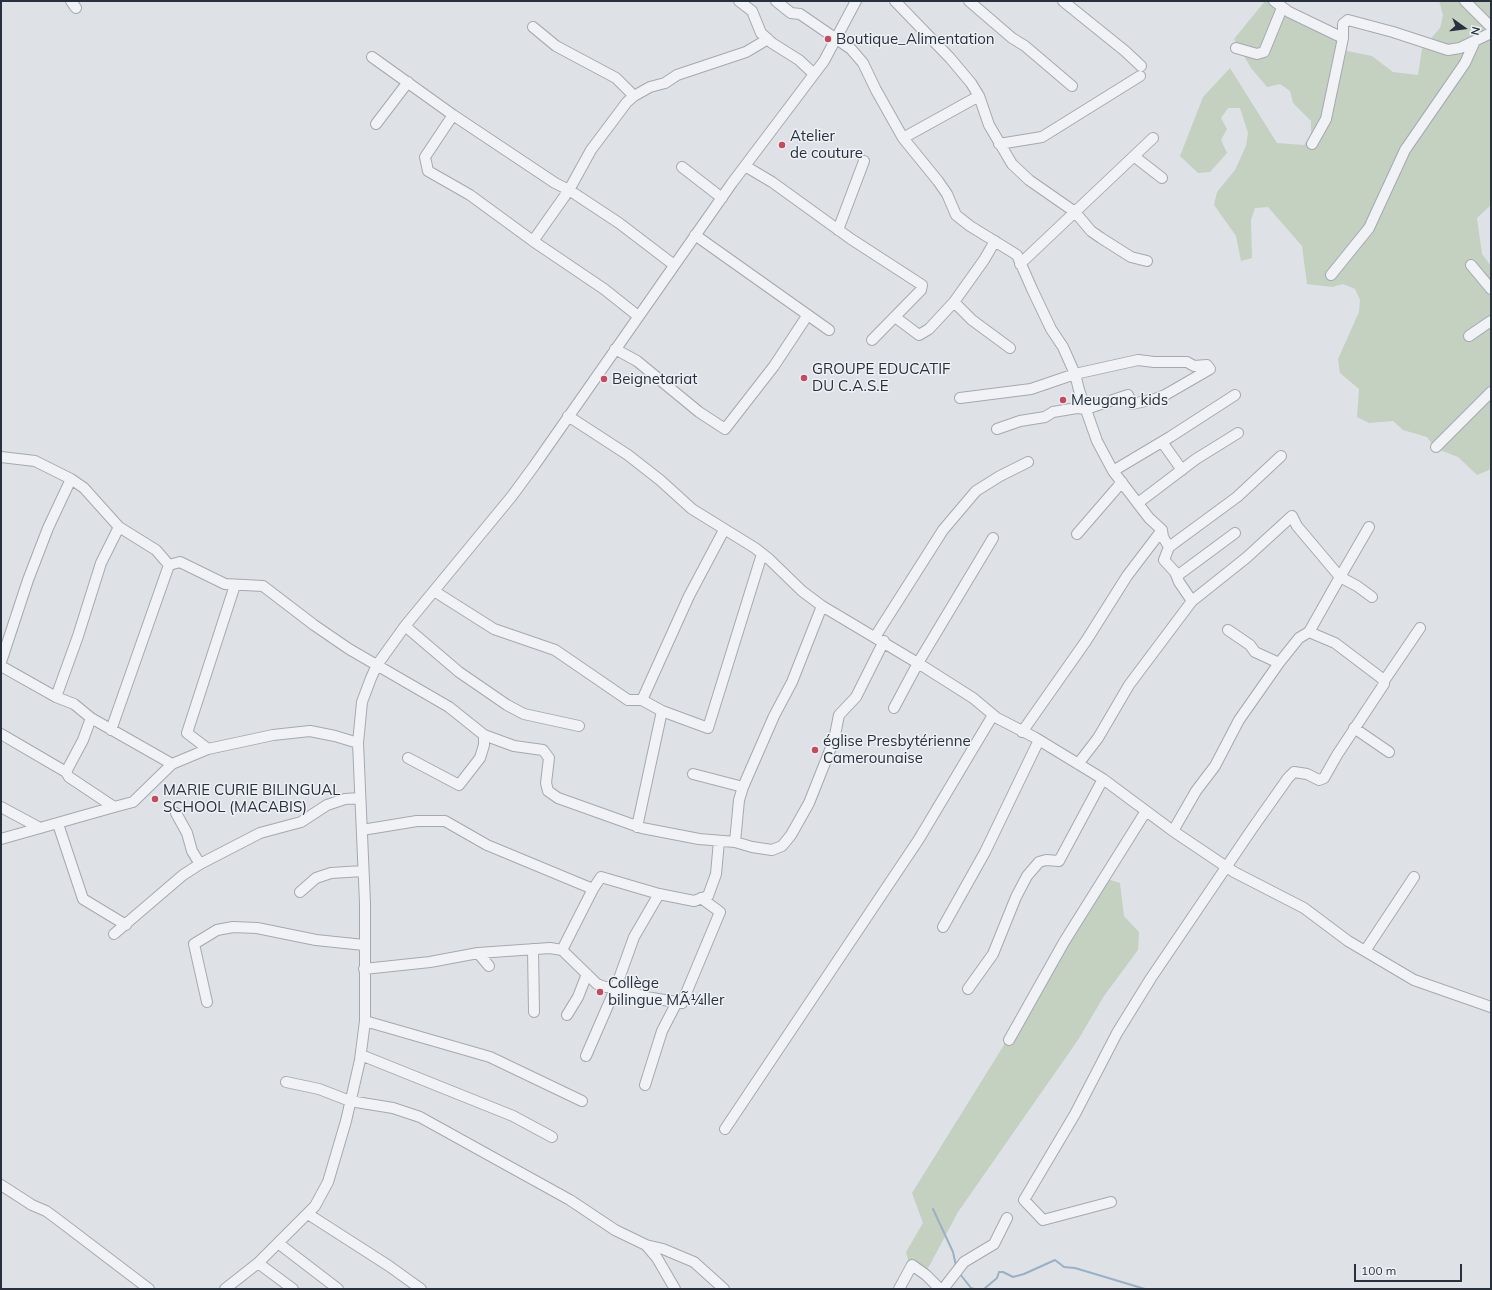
<!DOCTYPE html>
<html>
<head>
<meta charset="utf-8">
<style>
	body { margin:0 }
	#map { position:relative; width:1492px; height:1290px; overflow:hidden; background:#dee2e7; font-family:Mulish,sans-serif }
	canvas { display:block }
	.frame { position:absolute; inset:0; border:2px solid #28303d; pointer-events:none }
	.north { position:absolute; left:1444px; top:8px; width:40px; height:40px; -webkit-text-stroke:3px #eef1f5; paint-order:stroke; rotate:104deg; font-size:11px; font-weight:700; line-height:16px; text-align:center; color:#28303d }
	.north::after { content:''; display:block; margin:auto; width:14px; height:18px; background:#28303d; clip-path:polygon(50% 0,100% 100%,50% 72%,0 100%) }
	.scale { position:absolute; left:1354px; top:1264px; width:108px; height:18px; box-sizing:border-box; border:2px solid #28303d; border-top:0; padding-left:5px; font-size:12px; line-height:14px; white-space:nowrap; color:#28303d; -webkit-text-stroke:3px #eef1f5; paint-order:stroke }
</style>
</head>
<body>
<div id="map">
<canvas width="1492" height="1290"></canvas>
<div class="frame"></div>
<div class="north">N</div>
<div class="scale">100 m</div>
</div>
<script>
const c = document.querySelector('canvas').getContext('2d');
c.lineJoin = 'round';
function fill(path, color) {
  c.fillStyle = color;
  c.fill(path, 'evenodd');
}
function poly(rows) {
  const path = new Path2D();
  for (const r of rows) {
    path.moveTo(r[0], r[1]);
    for (let i = 2; i < r.length; i += 2) path.lineTo(r[i], r[i + 1]);
  }
  return path;
}
function strokePath(path, color, width, dash) {
  c.strokeStyle = color;
  c.lineWidth = width;
  c.lineCap = dash ? 'butt' : 'round';
  c.setLineDash(dash || []);
  c.stroke(path);
}
function drawText(font, color, halo, rows, align = 'center') {
  c.font = font + ' Mulish,sans-serif';
  c.lineWidth = 3;
  c.setLineDash([]);
  c.textBaseline = 'middle';
  c.strokeStyle = halo;
  c.fillStyle = color;
  for (const [text, x, y, turn = 0] of rows) {
    c.save();
    c.translate(x, y);
    c.rotate((+turn || 0) * Math.PI / 180);
    c.textAlign = isNaN(turn) ? turn : align;
    if (halo) c.strokeText(text, 0, 0);
    c.fillText(text, 0, 0);
    c.restore();
  }
}
const green = poly([
	[1265,1,1277,1,1285,16,1332,30,1347,51,1372,56,1393,72,1418,75,1422,49,1440,28,1443,15,1439,1,1491,1,1491,205,1477,218,1482,254,1491,266,1491,467,1489,470,1477,475,1458,457,1435,448,1427,437,1403,430,1393,421,1369,423,1357,417,1359,389,1340,373,1338,359,1359,312,1360,300,1355,289,1343,284,1332,287,1307,284,1302,246,1268,207,1255,208,1251,220,1252,258,1241,261,1236,236,1214,205,1217,192,1235,170,1246,146,1248,133,1240,108,1228,108,1221,118,1227,129,1221,140,1227,153,1210,172,1198,173,1180,156,1203,97,1230,68,1277,143,1304,145,1311,134,1311,121,1293,103,1290,91,1280,84,1267,87,1251,68,1234,39],
	[1107,879,1120,883,1124,916,1139,932,1138,950,1104,996,1078,1040,958,1212,925,1274,909,1263,906,1252,923,1223,912,1193]
]);
const stream = poly([
	[933,1209,953,1252,956,1266],
	[960,1274,971,1288,974,1289],
	[984,1289,997,1278,999,1272,1003,1272,1013,1277,1024,1274,1055,1260,1064,1267,1075,1268,1145,1289]
]);
const minor = poly([
	[71,1,76,8],
	[739,1,752,11,761,33,772,43,799,60,814,74],
	[776,1,791,13,800,14,851,49,863,63,876,90,903,138,938,181,947,194,956,215,970,226,1017,255,1032,289,1051,329,1063,347,1075,374,1079,390,1097,441,1113,471,1149,518,1162,530,1163,537,1169,547,1164,560,1175,572,1179,582,1192,601],
	[895,1,950,58,971,83,979,96,989,125,1012,164,1029,180,1075,212,1091,231,1101,238,1131,257,1147,261],
	[969,1,1012,38,1025,46,1072,86],
	[1063,1,1125,51,1141,66],
	[1274,1,1289,12,1343,38,1343,24,1348,20,1393,32,1448,50,1460,48,1491,33],
	[1465,1,1491,27],
	[533,27,556,46,616,78,634,96],
	[1236,48,1257,54,1264,52,1282,8],
	[372,57,453,115,555,183,569,190,619,223,674,265],
	[453,115,425,157,428,171,470,195,533,241,569,190,591,150,627,102,634,96,650,87,665,83,677,75,746,52,768,39],
	[376,124,408,82],
	[903,138,979,96],
	[999,144,1042,137,1140,76],
	[1312,144,1326,119,1343,38],
	[1135,157,1162,178],
	[745,166,772,182,851,239,922,285,921,290,872,340],
	[682,167,722,198],
	[838,230,864,161],
	[695,235,829,330],
	[533,241,604,289,638,316],
	[1020,264,1153,138],
	[1471,265,1491,289],
	[1331,275,1369,228,1405,150,1465,63,1475,41],
	[954,302,972,320,1010,348],
	[895,317,919,335,929,329,954,302,984,260,995,241],
	[1469,336,1491,321],
	[615,349,637,361,699,412,725,429,774,366,807,316],
	[960,398,1031,389,1075,374,1138,360,1154,362,1187,362,1194,366,1207,365,1210,369,1165,395,1155,399,1132,404,1128,395,1086,409,1077,408,1053,412,1045,417,1020,421,997,429],
	[568,416,628,455,660,480,692,509,755,548,769,559,802,591,822,606,921,665,973,698,997,718,1034,737,1103,779,1173,831,1234,872,1304,908,1348,941,1414,980,1491,1007],
	[1162,442,1182,470],
	[1436,447,1491,392],
	[1,457,35,461,71,479],
	[1113,471,1170,437,1235,395],
	[1138,503,1196,459,1238,433],
	[1077,534,1122,482],
	[1169,547,1237,497,1281,456],
	[1177,576,1235,533],
	[434,591,494,629,555,650,628,700,642,700,689,596,724,530],
	[405,626,459,672,507,705,524,714,579,726],
	[1228,630,1250,645,1255,652,1279,663],
	[875,637,943,530,976,491,1000,476,1028,462],
	[1,662,28,580,48,528,71,479,84,488,119,527,156,550,169,565],
	[1,666,56,697,74,704,91,718,172,764],
	[1384,681,1420,628],
	[56,697,78,636,101,563,119,527],
	[894,708,918,663,993,538],
	[662,711,708,728,762,554],
	[1354,728,1389,752],
	[111,730,169,565,180,562,225,584,263,586,314,625,349,649,449,707,484,735,514,746,543,750,549,758,546,783,548,791,558,798,642,828,699,839,735,842,752,847,772,850,782,846,791,835,809,803,834,740,839,715,856,697,884,641],
	[1022,732,1086,641,1127,576,1162,530],
	[1,734,66,772,69,777,114,807,133,802,172,764,208,749,273,735,310,731,335,736,358,743],
	[208,749,187,733,235,585],
	[408,758,459,785,480,758,484,745,484,735],
	[1078,764,1098,738,1129,685,1192,601,1246,558,1292,516,1297,526,1340,577,1369,527],
	[66,772,83,740,91,718],
	[693,774,743,787,739,800,735,842],
	[743,787,774,716,792,682,822,606],
	[1,807,40,828,114,807],
	[176,813,187,833,192,851,200,864],
	[58,824,83,899,126,925],
	[637,827,662,711,642,700],
	[362,830,417,821,445,821,487,845,593,889],
	[1173,831,1196,791,1215,766,1239,720,1279,663,1299,638,1309,632,1340,577,1357,586,1372,597],
	[1,839,40,828],
	[300,892,316,878,331,873,363,871],
	[943,927,985,852,1039,740],
	[114,934,183,875,200,864,260,833,301,822,327,805,345,799,360,798],
	[533,949,534,1012],
	[562,950,593,889,601,877,659,894],
	[1365,951,1414,877],
	[478,953,489,966],
	[364,969,430,962,478,953,550,948,562,950,597,984,605,987,616,987,634,937,659,894,694,901,708,896,716,874,719,841],
	[968,989,993,954,1016,897,1027,876,1039,862,1046,860,1059,861,1103,779],
	[207,1002,194,944,217,930,233,927,257,928,316,940,364,945],
	[567,1015,578,997,587,974],
	[365,1021,490,1057,582,1101],
	[1009,1040,1064,942,1146,811],
	[361,1055,513,1116,552,1137],
	[586,1056,616,987,646,997,682,1003,720,912,701,898],
	[286,1082,319,1089,350,1101,393,1108,420,1117,570,1200,615,1230,646,1245,657,1258,675,1289],
	[645,1085,662,1031,677,1002],
	[725,1129,919,839,993,715],
	[1,1185,32,1205,46,1211,57,1219,149,1289],
	[1111,1202,1043,1220,1024,1200,1075,1114,1117,1033,1151,978,1252,829,1288,778,1294,772,1307,774,1319,780,1324,778,1337,755,1384,684,1384,681,1380,677,1335,643,1309,632],
	[308,1214,389,1266,421,1289],
	[278,1243,338,1289],
	[646,1245,663,1249,694,1262,724,1289],
	[258,1263,293,1289],
	[225,1289,258,1263,315,1206,328,1182,346,1121,360,1060,365,1021,365,903,358,743,362,702,371,678,377,665,405,626,512,496,534,466,732,183,824,61,856,1],
	[899,1289,912,1265,926,1275,940,1289],
	[943,1289,964,1262,994,1244,1007,1218]
]);
const markers = [
	[828,39,4,"#c54a5d"],
	[782,145,4,"#c54a5d"],
	[804,378,4,"#c54a5d"],
	[604,379,4,"#c54a5d"],
	[1063,400,4,"#c54a5d"],
	[815,750,4,"#c54a5d"],
	[155,799,4,"#c54a5d"],
	[600,992,4,"#c54a5d"]
];
const poiNames = [
	["Boutique_Alimentation",836,39],
	["Atelier",790,136],
	["de couture",790,153],
	["GROUPE EDUCATIF",812,369],
	["DU C.A.S.E",812,386],
	["Beignetariat",612,379],
	["Meugang kids",1071,400],
	["église Presbytérienne",823,741],
	["Camerounaise",823,758],
	["MARIE CURIE BILINGUAL",163,790],
	["SCHOOL (MACABIS)",163,807],
	["Collège",608,983],
	["bilingue MÃ¼ller",608,1000]
];
fill(green, '#c4d0c0');
strokePath(stream, '#9bb0c5', 2);
strokePath(minor, '#a4a9b1', 12);
strokePath(minor, '#f1f2f6', 10);
for (const [x, y, r, color] of markers) {
  const dot = new Path2D();
  dot.arc(x, y, r, 0, 2 * Math.PI);
  c.fillStyle = color;
  c.fill(dot);
  strokePath(dot, '#eef1f5', 1.5);
}
drawText('15px', '#28303d', '#eef1f5', poiNames, 'left');
</script>
</body>
</html>
